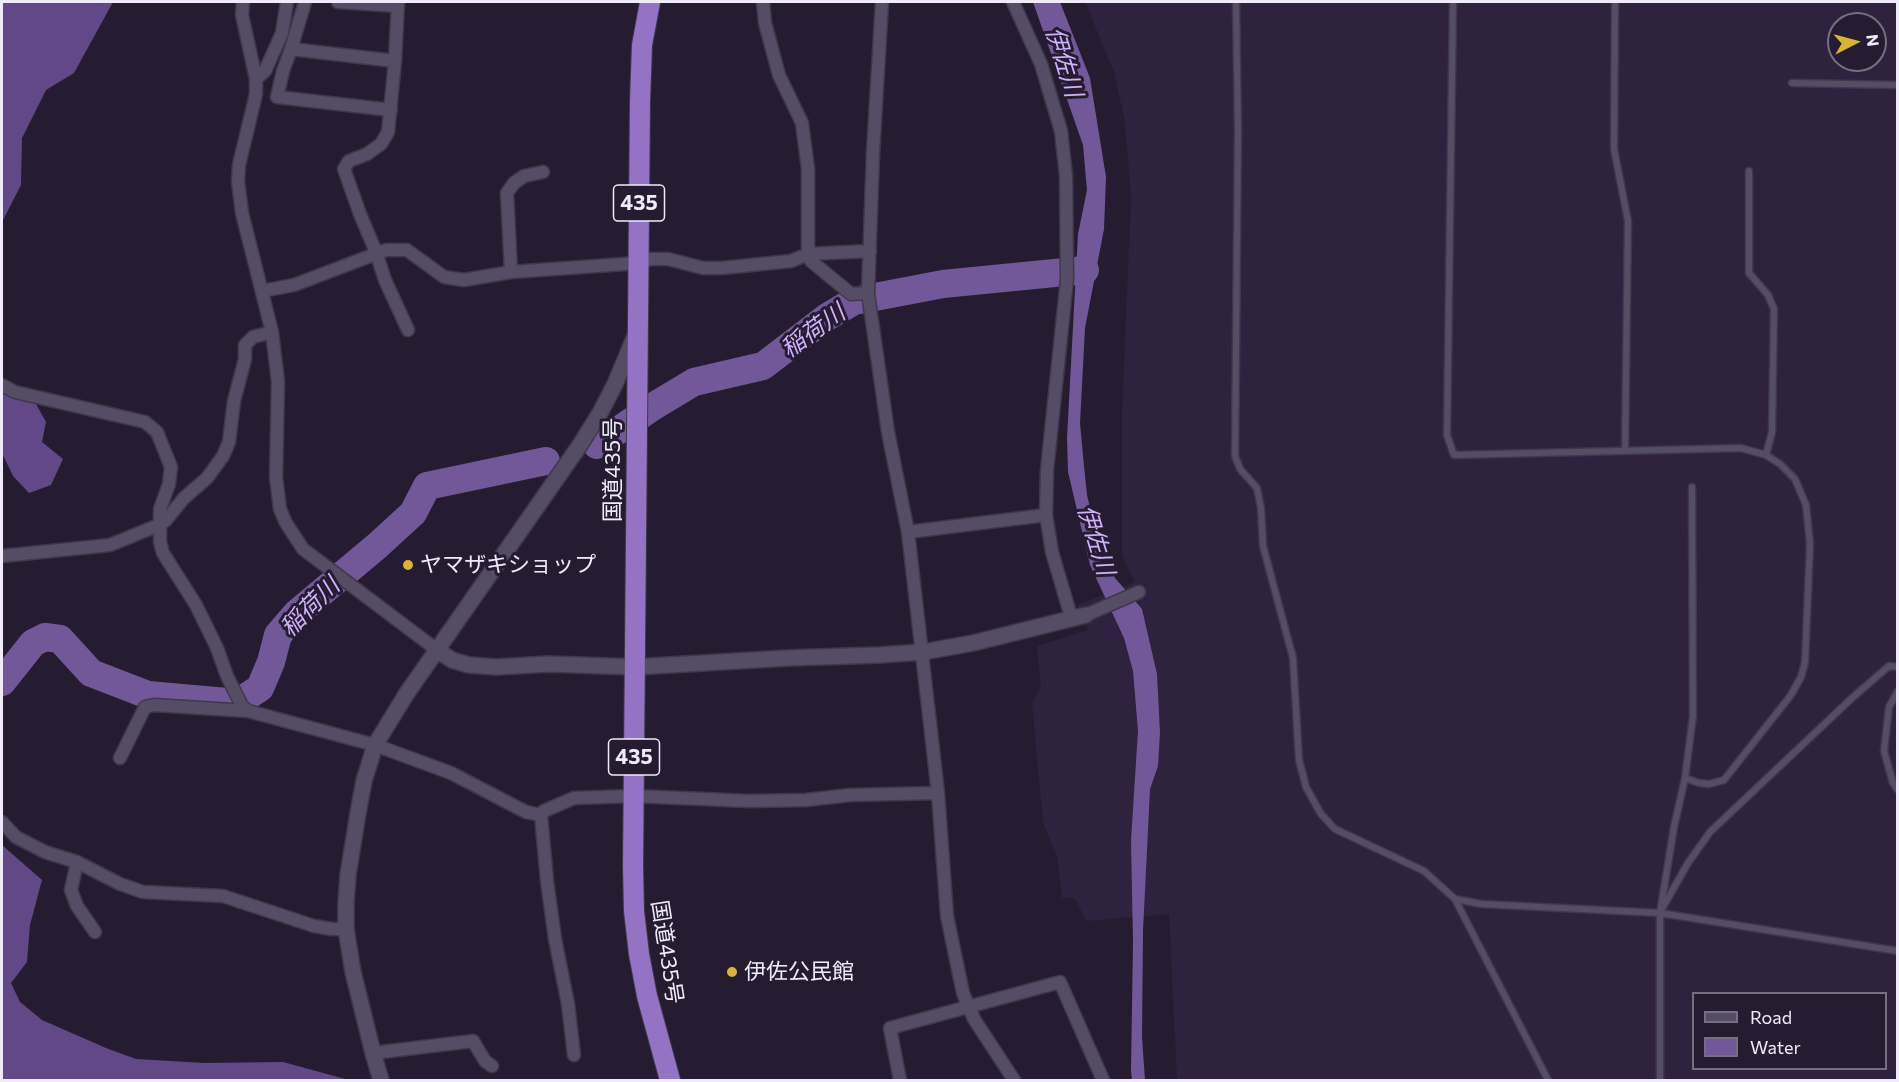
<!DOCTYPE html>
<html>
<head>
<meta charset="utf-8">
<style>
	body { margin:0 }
	#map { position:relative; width:1899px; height:1082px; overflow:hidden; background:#251c32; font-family:Commissioner,sans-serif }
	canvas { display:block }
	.frame { position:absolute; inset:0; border:3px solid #f0ebfa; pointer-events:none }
	.legend { position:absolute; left:1692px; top:992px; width:195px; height:78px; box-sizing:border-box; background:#251c32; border:2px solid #766f82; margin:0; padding:8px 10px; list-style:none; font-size:18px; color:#f0ebfa }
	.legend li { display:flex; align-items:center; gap:12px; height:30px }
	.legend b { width:30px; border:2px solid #766f82 }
	.north { position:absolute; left:1827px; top:12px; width:60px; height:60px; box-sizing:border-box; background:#251c32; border:2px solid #766f82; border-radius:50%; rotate:84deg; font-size:16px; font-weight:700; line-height:24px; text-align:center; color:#f0ebfa }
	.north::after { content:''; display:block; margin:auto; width:21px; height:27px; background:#d8b434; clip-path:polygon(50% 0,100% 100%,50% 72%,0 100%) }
</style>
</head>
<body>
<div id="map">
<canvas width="1899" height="1082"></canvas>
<div class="frame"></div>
<ul class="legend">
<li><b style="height:8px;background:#554c65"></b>Road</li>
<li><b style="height:16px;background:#735899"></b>Water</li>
</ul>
<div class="north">N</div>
</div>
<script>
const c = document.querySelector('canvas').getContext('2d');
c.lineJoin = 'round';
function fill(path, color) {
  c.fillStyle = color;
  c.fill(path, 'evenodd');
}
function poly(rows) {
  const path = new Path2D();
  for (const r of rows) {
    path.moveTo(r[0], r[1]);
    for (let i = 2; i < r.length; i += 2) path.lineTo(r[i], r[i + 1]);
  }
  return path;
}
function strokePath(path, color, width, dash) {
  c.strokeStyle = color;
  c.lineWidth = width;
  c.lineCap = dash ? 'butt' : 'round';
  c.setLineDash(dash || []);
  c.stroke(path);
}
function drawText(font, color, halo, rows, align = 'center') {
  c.font = font + ' Commissioner,"Noto Sans JP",sans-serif';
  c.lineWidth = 6;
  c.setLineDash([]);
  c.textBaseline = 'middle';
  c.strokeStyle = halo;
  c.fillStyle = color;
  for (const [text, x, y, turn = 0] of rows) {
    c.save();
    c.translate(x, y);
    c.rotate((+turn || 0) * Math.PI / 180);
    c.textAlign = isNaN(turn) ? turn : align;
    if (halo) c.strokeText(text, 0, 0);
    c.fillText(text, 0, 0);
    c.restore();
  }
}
const built = poly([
	[1085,2,1897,2,1897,1080,1177,1080,1169,914,1086,921,1075,898,1062,898,1057,857,1043,823,1032,703,1041,688,1037,646,1088,630,1077,605,1135,582,1122,556,1122,411,1131,198,1125,122,1114,72],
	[1839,24,1875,24,1875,60,1839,60],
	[1694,994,1886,994,1886,1068,1694,1068]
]);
const forest = poly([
	[2,2,113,2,74,73,46,90,22,138,21,185,2,222],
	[2,391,36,404,46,422,42,442,63,459,51,485,29,493,13,476,2,453],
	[2,845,42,880,30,925,27,962,11,983,20,1002,42,1020,106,1048,136,1059,204,1063,283,1062,349,1080,2,1080]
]);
const water = poly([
	[1033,2,1060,2,1090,78,1106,177,1104,229,1085,328,1080,423,1084,466,1087,495,1097,536,1115,578,1142,609,1157,674,1160,733,1158,766,1150,789,1143,931,1142,1037,1145,1080,1132,1080,1131,1071,1133,942,1131,840,1138,731,1133,671,1124,638,1090,565,1068,472,1067,438,1078,234,1087,190,1083,145]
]);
const river = poly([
	[597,445,654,406,694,382,763,366,827,317,854,301,943,284,1085,270],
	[2,682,33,643,45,637,60,639,91,673,148,695,227,702,246,697,260,688,271,662,278,635,297,613,377,546,413,513,427,486,546,461]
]);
const service = poly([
	[1236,2,1238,130,1235,456,1240,469,1257,488,1261,508,1263,546,1293,658,1299,760,1306,787,1321,814,1335,829,1424,871,1455,899],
	[1453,2,1447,435,1454,455,1741,448,1766,455,1780,464,1795,479,1806,505,1810,544,1805,662,1801,677,1791,695,1724,780,1709,784,1699,783,1685,778,1674,827,1660,913,1660,1080],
	[1615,2,1614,149,1628,221,1625,451],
	[1792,83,1898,85],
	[1749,171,1749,273,1768,295,1774,309,1772,432,1766,455],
	[1898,691,1889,707,1884,751,1893,783,1898,790],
	[1685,778,1693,716,1692,487],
	[1663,907,1688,863,1710,832,1852,698,1889,666,1898,667],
	[1548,1080,1455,899,1481,904,1660,913,1898,951]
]);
const minor = poly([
	[243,2,242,15,256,79,256,94,239,165,238,181,242,213,272,332,278,382,276,477,280,509,286,523,303,549,437,650],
	[305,2,291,49,283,71,277,97,391,110],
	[338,2,398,6],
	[398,2,395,61,388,132,381,144,367,154,349,161,344,169,360,214,376,252,385,280,408,330],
	[763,2,765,23,779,75,802,123,808,169,808,254,811,261,851,294,868,293],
	[882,2,873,153,868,293,888,432,908,532,938,793,947,916,963,993,968,1005,974,1019,1014,1080],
	[1013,2,1041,64,1061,131,1066,176,1067,279,1047,470,1046,515,1052,552,1072,620],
	[291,49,395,61],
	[256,79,265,71,282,33,287,2],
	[511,272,507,193,514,183,524,176,543,172],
	[262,291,294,285,386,250,407,250,444,277,464,280,511,272,639,263,650,259,668,259,703,268,722,268,791,261,808,254,870,251],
	[2,385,15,392,145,422,157,432,171,467,169,484,160,509,160,542,163,553,196,605,217,648,227,676,242,706,248,711],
	[908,532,1046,515],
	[2,556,110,545,159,525,166,520,184,498,207,478,223,456,229,442,234,401,245,359,245,345,253,337,272,332],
	[1086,615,1139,592],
	[120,758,145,707,154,705,248,711,375,745,451,773,526,812,541,815],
	[2,822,16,837,45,852,77,862,120,884,143,892,223,896,314,926,332,929,346,929],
	[77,862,71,890,77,906,95,932],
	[373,1053,473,1041,485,1061,492,1066],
	[574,1055,568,1004,555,939,547,881,541,815,544,811,574,798,634,796,749,801,806,800,850,795,938,793],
	[900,1080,890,1028,1060,982,1103,1080]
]);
const tertiary = poly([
	[437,650,452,660,469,665,496,667,549,664,635,667,788,658,879,655,923,652,973,643,1086,615],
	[381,1080,373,1053,353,972,346,929,346,902,348,875,358,813,364,781,375,745,407,693,580,445,600,413,615,384,635,336]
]);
const trunk = poly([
	[650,2,642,45,640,101,633,866,634,911,639,954,647,996,670,1080]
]);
const markers = [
	[408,565,6,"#d8b434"],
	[732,972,6,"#d8b434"]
];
const shields = [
	[639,203,51],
	[634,757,51]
];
const shieldNames = [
	["435",639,203],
	["435",634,757]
];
const streetNames = [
	["国道435号",613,470,-90],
	["国道435号",667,952,81]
];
const poiNames = [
	["ヤマザキショップ",420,565],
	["伊佐公民館",744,972]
];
const waterNames = [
	["伊佐川",1064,62,73],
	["稲荷川",813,331,-36],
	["伊佐川",1096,540,73],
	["稲荷川",310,607,-45]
];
fill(built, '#2e223e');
fill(forest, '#634887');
fill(water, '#735899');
strokePath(river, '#735899', 28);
strokePath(service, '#40384a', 9);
strokePath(minor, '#40384a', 15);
strokePath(tertiary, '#40384a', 18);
strokePath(trunk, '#40384a', 22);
strokePath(service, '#554c65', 6);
strokePath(minor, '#554c65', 12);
strokePath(tertiary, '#554c65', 15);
strokePath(trunk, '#9472c4', 20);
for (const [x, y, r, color] of markers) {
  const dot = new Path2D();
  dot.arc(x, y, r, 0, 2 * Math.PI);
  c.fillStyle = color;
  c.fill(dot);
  strokePath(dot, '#251c32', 2);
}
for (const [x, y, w] of shields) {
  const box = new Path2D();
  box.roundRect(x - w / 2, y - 18, w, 36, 4.5);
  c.fillStyle = '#251c32';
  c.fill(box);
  strokePath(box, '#f0ebfa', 1.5);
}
drawText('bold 21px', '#f0ebfa', null, shieldNames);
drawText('22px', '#f0ebfa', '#251c32', streetNames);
drawText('22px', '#f0ebfa', '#251c32', poiNames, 'left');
drawText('italic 24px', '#d0b2fc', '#251c32', waterNames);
</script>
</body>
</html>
